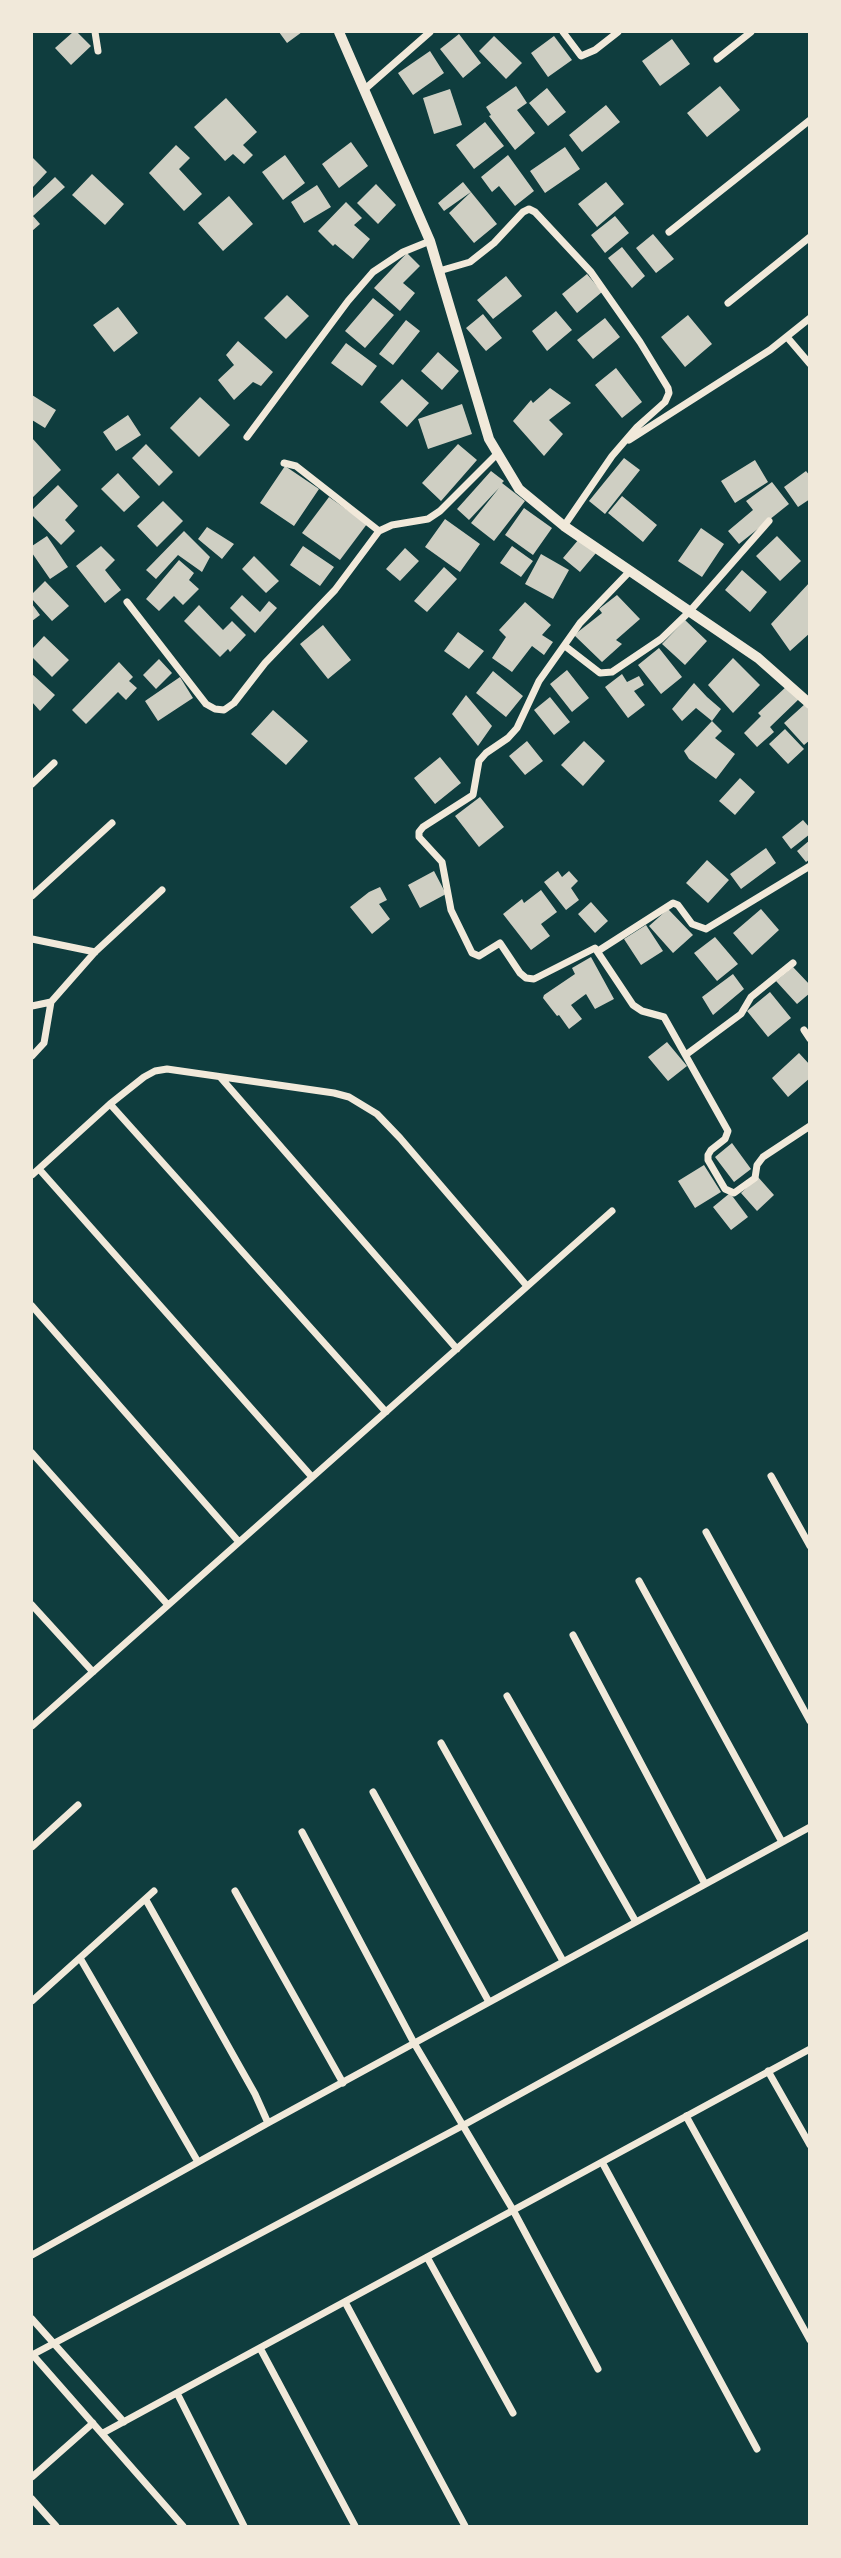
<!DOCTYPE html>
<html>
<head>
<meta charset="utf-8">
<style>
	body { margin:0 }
	#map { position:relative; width:841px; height:2558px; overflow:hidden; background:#0f3d3e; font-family:"Roboto Condensed",sans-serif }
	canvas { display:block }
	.frame { position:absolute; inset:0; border:33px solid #f1e9da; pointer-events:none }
</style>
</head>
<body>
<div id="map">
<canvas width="841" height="2558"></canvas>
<div class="frame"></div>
</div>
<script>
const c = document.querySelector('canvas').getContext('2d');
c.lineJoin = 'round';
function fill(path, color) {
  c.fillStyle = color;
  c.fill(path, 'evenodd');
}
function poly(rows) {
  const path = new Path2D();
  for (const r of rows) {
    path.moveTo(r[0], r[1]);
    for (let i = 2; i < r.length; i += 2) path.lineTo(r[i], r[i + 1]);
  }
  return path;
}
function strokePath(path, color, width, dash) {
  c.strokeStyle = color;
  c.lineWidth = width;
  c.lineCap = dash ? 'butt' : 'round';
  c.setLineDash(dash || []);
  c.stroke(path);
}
const building = poly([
	[73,32,77,32,91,46,71,65,55,48],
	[279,32,302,32,287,43],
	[459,34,481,63,463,78,440,49],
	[494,36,522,63,506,79,479,51],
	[554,36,572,60,548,77,531,53],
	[672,39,690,64,660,86,642,61],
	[430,51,444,73,413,95,398,73],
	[516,86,527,103,517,110,535,133,515,150,489,116,491,115,486,107],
	[720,86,740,110,707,137,687,113],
	[547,88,566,112,548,126,529,103],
	[450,89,462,125,434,134,423,98],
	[226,98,257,132,243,145,253,155,244,164,233,154,225,161,194,127],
	[606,105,620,122,582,152,569,135],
	[485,122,504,146,474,169,456,145],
	[351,142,368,166,339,188,322,164],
	[176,145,190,158,179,169,202,194,184,211,149,173],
	[565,147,580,169,545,193,530,171],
	[285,155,305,183,283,200,262,172],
	[508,155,534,191,515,206,499,186,492,192,481,177],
	[32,157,47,172,32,188],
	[92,174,124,204,105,225,72,195],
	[55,177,65,187,33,216,40,224,32,231,32,199],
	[463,182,471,192,444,211,438,203],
	[606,182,624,204,597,227,578,204],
	[376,184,396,205,378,224,357,203],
	[317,185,331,207,304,223,291,202],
	[471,192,497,224,474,243,449,213],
	[229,196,253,224,223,251,198,223],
	[346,202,362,218,354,225,370,239,353,259,335,244,333,246,318,231],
	[615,216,629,233,605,253,591,235],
	[653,234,674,259,656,273,636,248],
	[622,247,645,276,632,288,608,258],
	[407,253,420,266,403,283,415,293,400,311,374,288],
	[587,274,602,292,577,313,562,294],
	[506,276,522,296,493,319,477,300],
	[287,295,309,316,286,339,264,318],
	[373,298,394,315,365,348,345,331],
	[118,307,138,333,114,352,93,325],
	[556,311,572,330,547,351,532,331],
	[483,314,502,338,486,351,466,328],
	[688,315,712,344,685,367,661,337],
	[605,318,620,337,593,359,577,340],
	[406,320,420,331,393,365,379,354],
	[238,341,273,372,261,386,253,382,234,400,218,380,234,365,226,355],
	[346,343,377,366,362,386,331,363],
	[438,352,459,371,442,390,421,371],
	[616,368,642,402,622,418,595,385],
	[402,379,429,403,407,427,380,402],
	[550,388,571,403,549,420,563,434,544,456,513,421,531,400,533,403],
	[32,395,56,410,45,428,32,420],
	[200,397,230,425,199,457,170,428],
	[462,404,472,434,428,449,418,419],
	[128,415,141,435,116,451,103,432],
	[32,438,61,470,32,498],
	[146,444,173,472,159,486,132,458],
	[458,444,477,460,441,501,422,483],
	[624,458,640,470,605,514,589,501],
	[755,460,768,482,735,503,721,481],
	[285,466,319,489,294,526,260,503],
	[491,471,504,481,502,483,525,501,494,541,471,523,499,488,469,520,457,509],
	[806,471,810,476,810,499,798,507,784,487],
	[118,473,140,497,124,512,101,489],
	[772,482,789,504,739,544,728,531,753,510,746,501],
	[58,485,78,506,65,520,75,531,61,545,32,515,32,510],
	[622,496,657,525,643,542,608,513],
	[329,497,367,524,340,560,302,533],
	[163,501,183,521,157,547,137,526],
	[524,508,552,528,533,555,505,535],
	[445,519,480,544,460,572,425,547],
	[207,527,234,544,222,559,198,539],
	[701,528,724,544,702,577,678,561],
	[184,531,210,557,202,572,178,555,156,579,146,570],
	[47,536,68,567,50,579,32,553,32,546],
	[777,536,801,561,780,581,756,556],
	[579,539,596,553,580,572,563,558],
	[101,546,115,560,105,570,121,590,105,603,76,566],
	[303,546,334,567,320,586,290,565],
	[512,546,533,561,521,577,500,563],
	[405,548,419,561,400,581,386,569],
	[541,554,569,570,553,599,525,584],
	[254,556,279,581,266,593,242,569],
	[179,560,194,573,189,580,199,589,183,605,174,596,159,611,146,599],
	[444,567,457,579,427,612,414,601],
	[742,570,767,592,750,612,725,590],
	[45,581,69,606,52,621,32,599,32,594],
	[810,582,810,633,790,651,771,624],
	[242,595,260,612,269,601,277,608,255,633,230,608],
	[617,595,640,619,616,640,622,644,602,662,574,635,602,613,599,609],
	[525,602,551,625,542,635,553,642,544,655,532,646,512,672,492,658,506,637,499,630],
	[32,604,40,615,32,621],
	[199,605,223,630,232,621,246,635,230,652,228,649,220,657,184,621],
	[685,620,707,641,685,665,662,644],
	[323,625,351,660,328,679,300,644],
	[458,632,484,651,469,669,444,651],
	[44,636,69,660,52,677,32,657,32,649],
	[659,648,682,677,661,694,638,665],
	[733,658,760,685,733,713,708,685],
	[159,659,172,673,156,689,143,675],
	[119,662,133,677,129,681,137,688,126,700,118,692,86,724,72,710],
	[567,670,589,698,572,712,550,684],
	[493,671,523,696,506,717,476,693],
	[32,674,55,695,40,711,32,702],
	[622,674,627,682,639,676,644,685,634,691,645,705,628,718,605,687],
	[180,677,193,698,158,721,145,701],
	[694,683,707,697,721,709,712,721,722,731,715,738,735,754,716,779,689,759,684,751,712,721,696,708,682,721,672,709],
	[787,686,799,699,770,727,774,732,757,747,744,733,761,716,758,713],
	[466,695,492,726,478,746,452,714],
	[550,697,570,722,554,735,534,710],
	[805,704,810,709,810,740,804,745,784,723],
	[273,710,308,741,286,765,251,734],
	[785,729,804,749,788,764,769,744],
	[527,741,543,761,525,775,509,756],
	[584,741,605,761,583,786,561,765],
	[440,757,461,783,435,804,414,778],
	[740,778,755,792,735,815,719,801],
	[480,797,504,827,479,847,455,816],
	[803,820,810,828,810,834,791,849,782,837],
	[810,840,810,859,806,862,797,851],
	[766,848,776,863,741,889,730,874],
	[707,860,729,880,708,903,686,883],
	[434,871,446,894,420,908,408,885],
	[558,871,562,877,569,871,578,881,571,888,579,900,566,910,544,882],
	[380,887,387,900,379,904,390,919,372,934,350,907,369,892],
	[541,890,557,912,541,924,550,936,531,950,503,914,522,899,524,903],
	[591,902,608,921,595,933,578,914],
	[668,909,693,935,673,953,649,926],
	[761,909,779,930,752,955,733,933],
	[646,925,663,951,641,965,624,939],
	[715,937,738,964,717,981,694,953],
	[591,957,614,999,595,1009,586,994,571,1005,582,1019,569,1029,559,1015,557,1016,543,998,544,995,575,974,572,968],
	[793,967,810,985,810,993,797,1004,776,981],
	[733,974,744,989,713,1015,702,997],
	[770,992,791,1018,768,1037,747,1011],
	[667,1042,687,1066,668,1081,648,1057],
	[799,1053,810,1065,810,1078,788,1097,772,1078],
	[732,1143,751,1169,734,1182,715,1157],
	[704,1165,721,1192,695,1208,678,1181],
	[758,1177,774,1195,757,1211,741,1193],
	[730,1193,748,1217,731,1230,713,1207]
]);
const minor = poly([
	[95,32,98,51],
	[563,32,581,56,595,50,618,32],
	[717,59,751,32],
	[365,89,430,32],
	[669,232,810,120],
	[439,271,470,262,494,243,523,212,529,209,535,212,591,272,640,342,668,388,669,393,665,402,637,427,612,456,564,526],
	[728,303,810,237],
	[787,337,810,364],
	[247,437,348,301,373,272,403,252,430,241],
	[629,440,770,350,810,318],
	[284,463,296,466,379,531],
	[630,571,580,623,539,681,517,728,508,738,486,753,479,761,473,795,423,827,419,832,419,837,442,862,451,910,472,953,479,956,500,943,520,973,526,978,534,979,595,948,633,1005,642,1011,664,1017,728,1131,725,1139,711,1150,708,1155,708,1160,725,1189,734,1193,755,1178,757,1165,763,1157,810,1126],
	[127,602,206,704,215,709,224,710,234,703,265,663,335,590,379,531,392,525,428,519,440,511,497,454],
	[565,646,600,673,612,672,661,639,689,612,769,521],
	[32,784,54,763],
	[32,896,112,823],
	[32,939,95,952],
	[598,951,673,903,678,905,692,924,706,929,810,866],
	[32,1006,51,1002],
	[804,1030,810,1039],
	[687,1054,741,1014,751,997,793,963],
	[32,1056,44,1043,51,1002,95,952,162,890],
	[221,1078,457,1349],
	[110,1104,386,1412],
	[39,1169,312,1477],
	[32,1175,110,1104,144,1077,155,1071,167,1069,334,1093,349,1097,377,1114,400,1138,527,1286],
	[32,1306,239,1542],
	[32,1453,168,1605],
	[771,1476,810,1546],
	[706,1532,810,1721],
	[639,1581,782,1842],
	[32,1605,93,1672],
	[573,1635,705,1884],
	[507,1696,636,1922],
	[32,1726,612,1211],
	[441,1743,563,1961],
	[373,1792,489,2002],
	[302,1832,414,2043,513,2210,598,2369],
	[32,1847,78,1805],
	[235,1891,343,2083],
	[146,1900,255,2094,268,2123,810,1827],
	[80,1958,198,2162],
	[32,2001,154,1891],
	[768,2071,810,2145],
	[686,2116,810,2340],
	[602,2162,757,2449],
	[32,2255,268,2123],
	[427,2257,513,2413],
	[345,2302,465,2526],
	[32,2319,124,2422],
	[260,2348,355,2526],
	[32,2354,183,2526],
	[32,2355,462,2126,810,1934],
	[177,2393,244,2526],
	[103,2433,810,2049],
	[32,2477,93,2423],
	[32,2499,56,2526]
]);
const tertiary = poly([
	[339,32,430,241,489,439,519,489,564,526,758,658,810,704]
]);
fill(building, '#cfcfc3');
strokePath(minor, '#f1e9da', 7);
strokePath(tertiary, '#f1e9da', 10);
</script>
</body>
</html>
